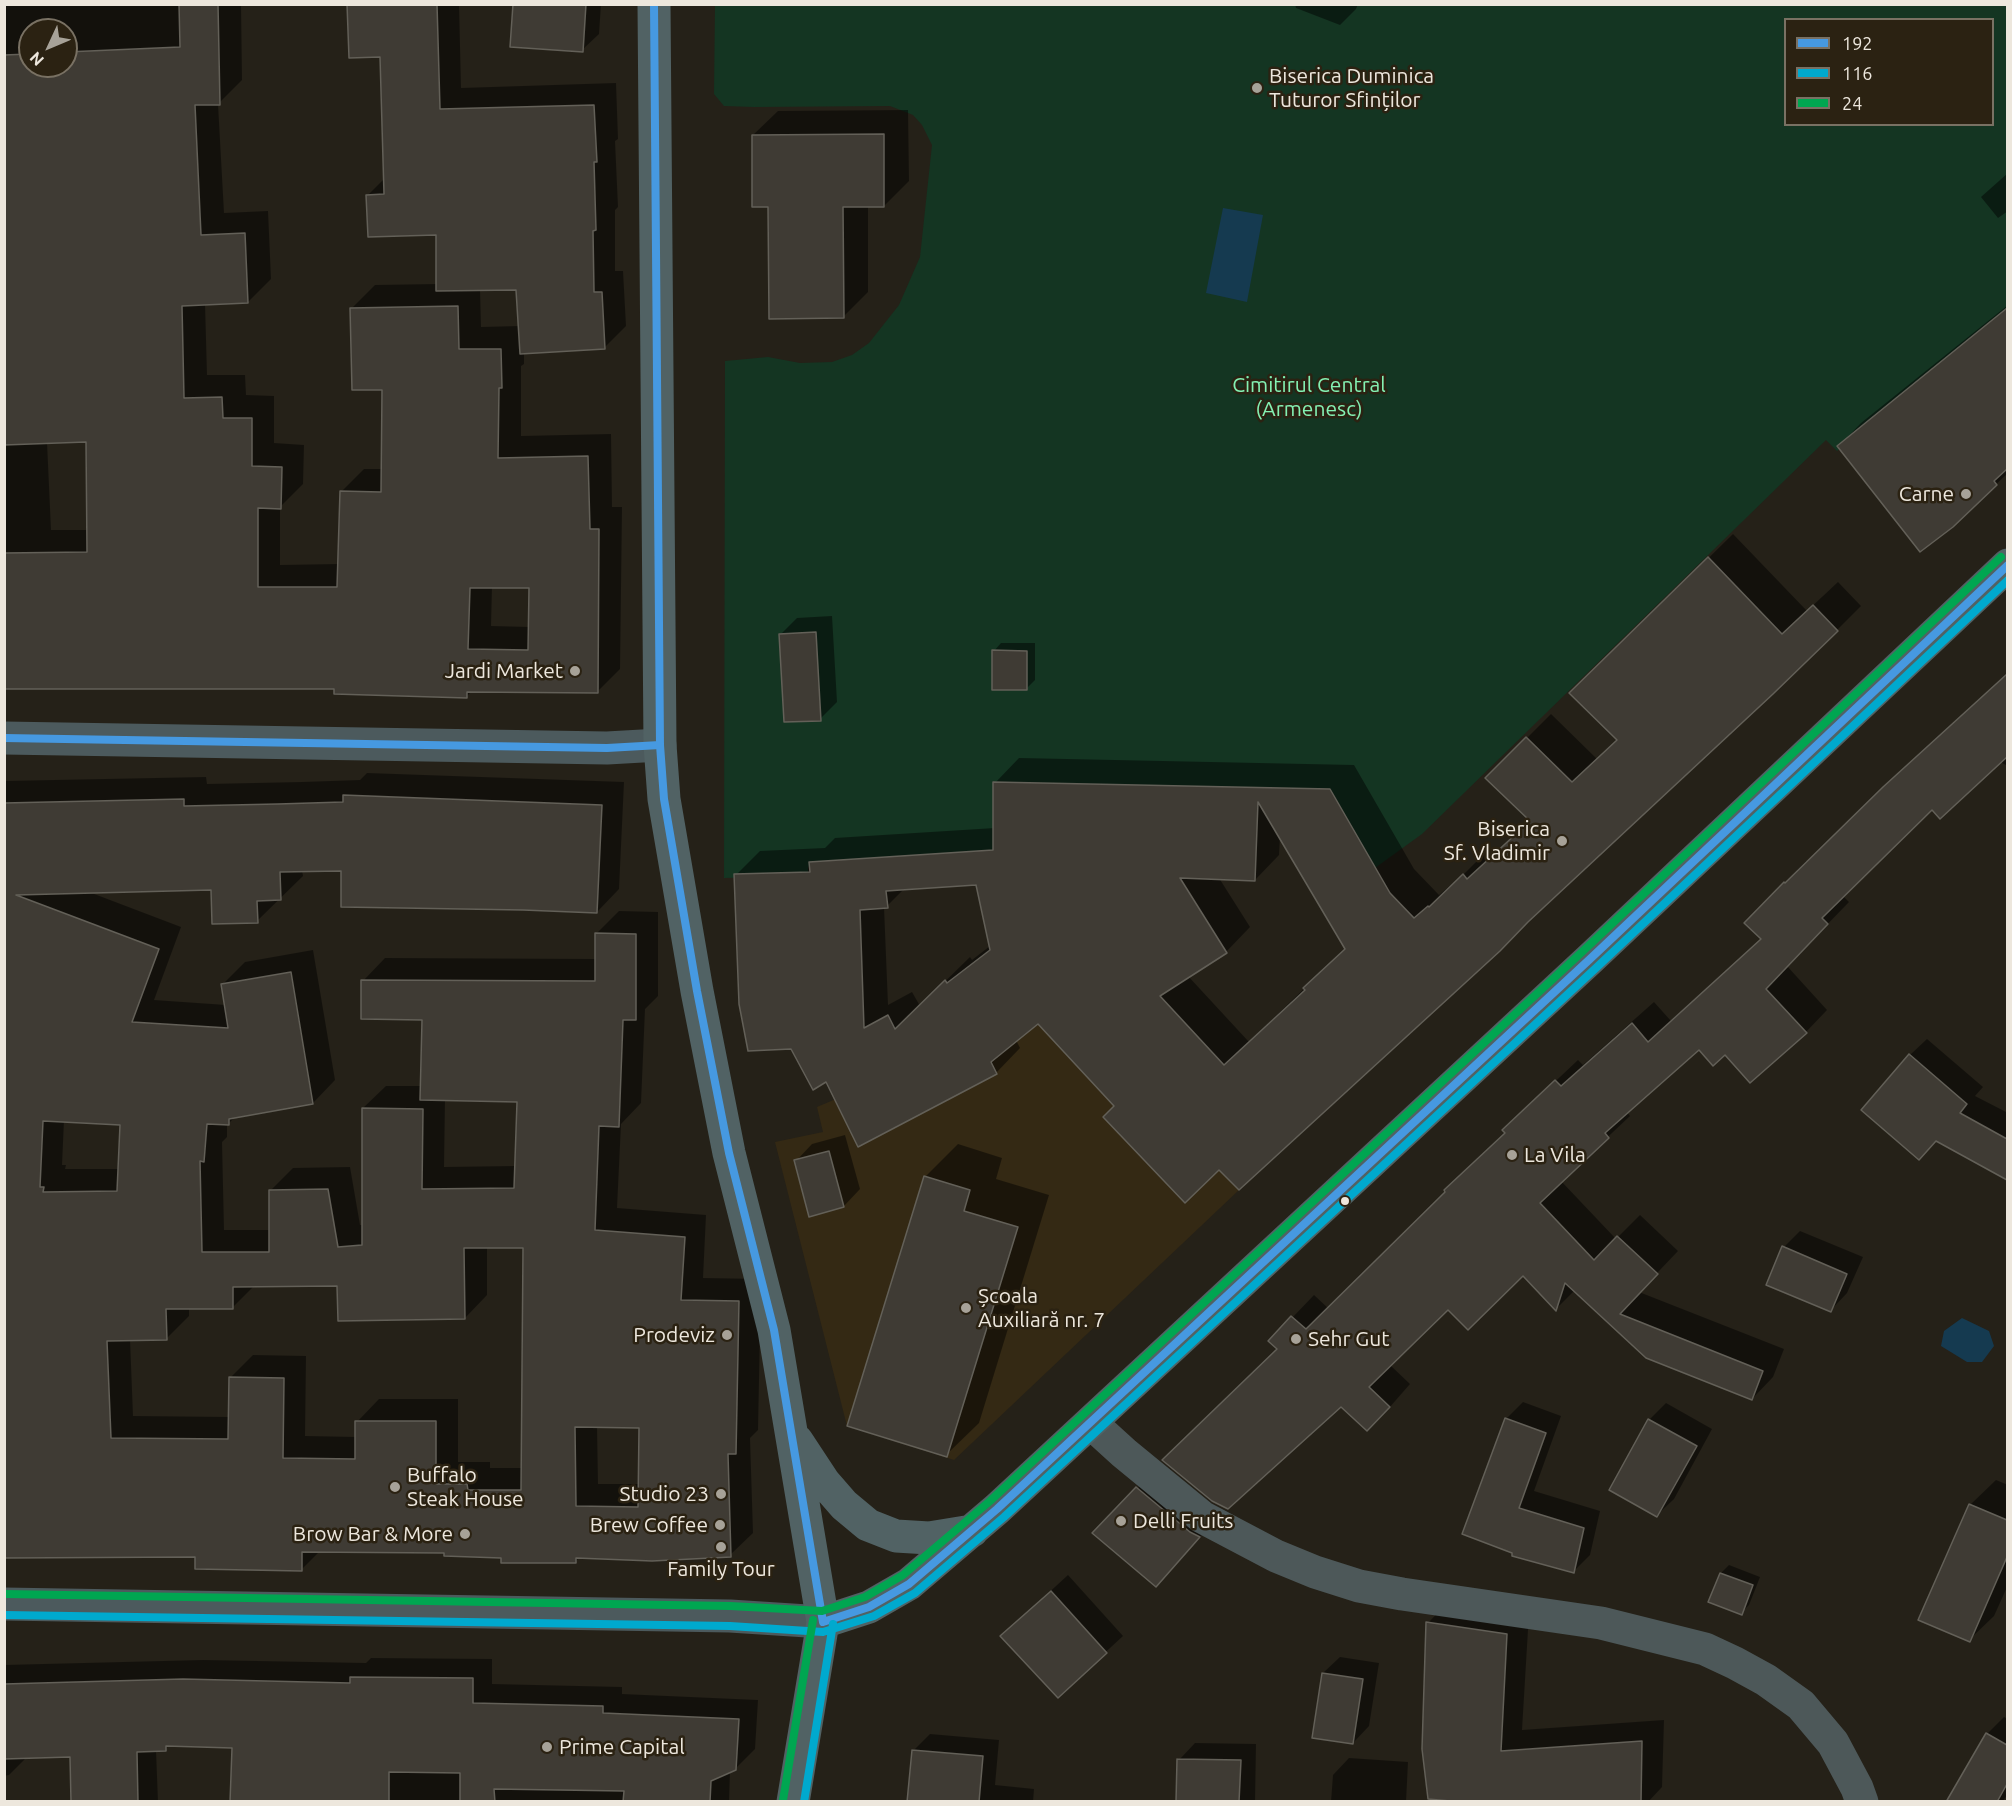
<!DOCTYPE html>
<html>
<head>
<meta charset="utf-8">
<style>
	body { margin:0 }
	#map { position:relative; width:2012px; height:1806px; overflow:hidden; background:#252118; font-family:Ubuntu,sans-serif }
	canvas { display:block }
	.frame { position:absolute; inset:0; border:6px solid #ede7dd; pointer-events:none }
	.legend { position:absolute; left:1784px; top:18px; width:210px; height:108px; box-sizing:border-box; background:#2b2212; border:2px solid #797163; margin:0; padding:8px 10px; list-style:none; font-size:18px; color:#ede7dd }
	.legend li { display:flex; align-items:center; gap:12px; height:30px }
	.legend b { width:30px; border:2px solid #797163 }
	.north { position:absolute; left:18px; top:18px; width:60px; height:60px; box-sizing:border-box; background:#2b2212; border:2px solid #797163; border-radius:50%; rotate:226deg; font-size:16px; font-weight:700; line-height:24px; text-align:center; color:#ede7dd }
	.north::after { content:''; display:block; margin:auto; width:21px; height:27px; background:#a7a298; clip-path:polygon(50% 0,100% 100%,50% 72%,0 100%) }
</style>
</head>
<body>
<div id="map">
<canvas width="2012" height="1806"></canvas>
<div class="frame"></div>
<ul class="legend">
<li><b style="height:8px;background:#4699e1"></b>192</li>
<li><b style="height:8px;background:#00a9ce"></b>116</li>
<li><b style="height:8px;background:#00a651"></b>24</li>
</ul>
<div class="north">N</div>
</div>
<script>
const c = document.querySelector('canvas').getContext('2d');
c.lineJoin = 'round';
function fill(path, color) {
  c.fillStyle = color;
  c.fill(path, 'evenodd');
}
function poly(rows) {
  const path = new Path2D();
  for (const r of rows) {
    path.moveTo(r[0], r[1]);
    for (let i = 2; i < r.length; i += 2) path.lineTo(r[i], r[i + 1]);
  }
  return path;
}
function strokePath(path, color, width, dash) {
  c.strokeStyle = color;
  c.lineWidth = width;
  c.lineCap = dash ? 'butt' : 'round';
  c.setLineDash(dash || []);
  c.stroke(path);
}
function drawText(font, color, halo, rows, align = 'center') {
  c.font = font + ' Ubuntu,sans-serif';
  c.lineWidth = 5;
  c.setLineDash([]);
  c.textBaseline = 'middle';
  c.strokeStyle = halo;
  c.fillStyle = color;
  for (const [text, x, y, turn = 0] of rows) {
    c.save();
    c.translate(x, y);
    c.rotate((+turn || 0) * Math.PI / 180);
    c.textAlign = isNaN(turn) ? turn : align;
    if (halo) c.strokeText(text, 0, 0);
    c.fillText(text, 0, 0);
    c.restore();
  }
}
const built = poly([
	[1042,986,1239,1190,954,1460,847,1426,775,1142,823,1132,817,1107,850,1093]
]);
const green = poly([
	[715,4,2007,5,2007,309,1837,451,1826,440,1422,834,1375,868,1330,789,1064,784,1006,850,808,867,808,876,724,878,725,361,768,357,800,363,832,362,852,355,869,343,899,305,920,257,932,145,922,125,913,115,890,106,754,107,724,106,714,94],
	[1786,20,1992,20,1992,124,1786,124]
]);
const water = poly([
	[1223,208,1263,215,1247,302,1206,293],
	[1962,1318,1989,1331,1994,1346,1982,1362,1967,1362,1941,1346,1944,1331]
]);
const shadow = poly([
	[4,4,241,4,242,80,218,104,224,213,268,211,271,279,248,302,205,303,207,375,245,375,246,395,274,396,274,443,304,445,303,484,280,507,280,565,339,564,341,492,364,469,383,469,383,388,352,308,375,285,438,284,437,234,368,195,385,178,381,56,349,4,459,4,461,88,616,83,618,139,615,141,618,207,615,210,615,271,623,271,626,326,604,348,524,352,524,364,521,366,521,436,611,434,612,507,622,507,620,669,597,692,473,690,466,697,336,687,4,687],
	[30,30,66,30,66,66,30,66],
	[518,288,520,326,481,327,480,289],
	[87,441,88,530,51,530,47,442],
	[492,586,530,586,530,627,491,626],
	[515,4,601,4,599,34,582,50],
	[1295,4,1358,4,1356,9,1340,25,1296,8],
	[908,110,909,181,884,206,868,206,868,292,844,316,769,205,753,135,778,111],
	[2008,173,2008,211,1998,218,1981,197],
	[2008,305,2008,473,1952,526,1839,446,1861,423],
	[1733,534,1807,611,1838,582,1861,606,1837,630,1220,1167,1038,1022,1016,1040,1020,1048,996,1073,859,1145,736,875,760,851,825,848,835,838,995,828,995,783,1019,758,1354,765,1414,869,1439,895,1453,883,1454,884,1488,850,1493,856,1531,820,1487,778,1551,714,1597,759,1618,739,1571,693],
	[1280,836,1346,948,1249,1042,1188,976,1226,952,1250,927,1219,878,1255,880,1279,855],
	[978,884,990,946,972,960,970,957,920,1006,912,992,888,1005,884,907,887,906,905,888],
	[832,616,837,702,820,719,781,634,797,618],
	[1001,643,1035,643,1035,680,1027,688,994,651],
	[2008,674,2008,766,2000,762,1932,808,1843,896,1849,902,1787,966,1827,1010,1806,1032,1725,1053,1699,1048,1627,1112,1630,1116,1561,1181,1616,1239,1640,1215,1678,1251,1639,1292,1784,1349,1773,1377,1752,1399,1575,1290,1556,1309,1523,1274,1448,1308,1390,1365,1410,1384,1389,1408,1341,1405,1164,1459,1279,1348,1270,1341,1314,1295,1329,1309,1447,1192,1446,1190,1467,1168,1506,1132,1526,1109,1578,1060,1583,1065,1654,1002,1671,1021,1762,938,1746,923,1806,861,1808,862,1907,765],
	[367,773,624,782,619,889,597,912,343,869,302,870,303,876,257,921,212,889,89,892,181,927,154,1000,226,1005,222,985,245,962,313,950,335,1080,313,1103,236,1116,227,1125,227,1137,222,1142,224,1230,271,1230,270,1191,293,1168,350,1167,360,1225,364,1225,363,1108,386,1086,421,1086,423,1018,363,981,385,958,596,959,596,934,619,911,658,912,658,996,645,1009,641,1103,621,1124,617,1208,706,1215,703,1278,761,1279,758,1430,750,1438,753,1533,730,1555,580,1557,575,1562,445,1551,320,1551,302,1569,197,1556,4,1556,4,781,206,777,207,784,302,782,360,780],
	[445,1099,519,1101,516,1166,444,1167],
	[64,1120,122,1124,119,1169,65,1169,66,1165,62,1165],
	[487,1246,525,1246,522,1468,490,1468,490,1462,458,1462,458,1399,379,1399,357,1422,357,1437,305,1436,306,1356,253,1355,231,1377,230,1417,133,1416,130,1339,166,1339,189,1316,189,1308,232,1308,254,1286,339,1285,465,1318,487,1295],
	[597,1426,640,1426,640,1484,598,1484],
	[1927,1039,1983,1087,1975,1096,2008,1113,2008,1178,1937,1140,1919,1158,1910,1055],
	[845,1135,860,1189,844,1206,796,1161,812,1144],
	[958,1144,1002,1158,996,1179,1049,1195,979,1423,946,1455,925,1177],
	[1800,1231,1863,1257,1847,1293,1831,1310,1784,1247],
	[1523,1402,1561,1416,1534,1491,1600,1511,1590,1555,1574,1571,1514,1555,1506,1419],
	[1666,1403,1712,1429,1674,1499,1657,1515,1649,1420],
	[1154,1472,1215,1520,1156,1585,1094,1533],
	[1996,1480,2008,1485,2008,1585,1994,1616,1969,1640,1920,1619,1971,1504],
	[1729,1565,1760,1577,1749,1605,1741,1613,1710,1601,1721,1573],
	[1068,1575,1123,1636,1058,1696,1019,1620],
	[1449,1601,1529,1613,1522,1730,1664,1720,1662,1787,1648,1802,1483,1802,1428,1623],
	[1340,1657,1379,1663,1369,1726,1353,1743,1323,1673],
	[371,1658,492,1659,492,1684,622,1687,622,1694,758,1700,755,1749,735,1769,730,1771,729,1802,227,1802,232,1797,233,1747,170,1744,166,1749,156,1750,158,1802,72,1802,71,1756,27,1757,9,1775,4,1776,4,1665,203,1660,366,1663],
	[2004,1717,2008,1719,2008,1794,2002,1802,1964,1802,1952,1794,1987,1734],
	[930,1734,999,1740,995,1785,1034,1789,1033,1802,909,1802,913,1751],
	[1195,1743,1256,1744,1255,1802,1178,1802,1179,1760],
	[1349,1758,1408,1762,1406,1802,1331,1802,1333,1775]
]);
const building = poly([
	[179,4,218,4,220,105,195,105,201,235,245,233,248,303,182,306,184,398,222,397,223,418,252,418,252,466,282,467,281,509,258,508,258,587,337,587,340,491,381,492,382,390,352,390,350,308,458,306,459,349,501,349,502,388,499,388,498,458,588,456,590,529,599,529,598,693,467,692,467,698,334,694,334,689,4,689,4,553,87,552,86,442,4,445,4,55,30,54,30,66,66,66,66,52,180,47,179,4],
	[470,588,529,588,528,650,468,649,470,588],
	[347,4,437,4,440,109,594,105,597,162,594,162,596,230,593,231,594,292,602,292,605,349,520,354,516,290,436,291,436,235,368,237,366,195,384,194,380,57,349,58,347,4],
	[513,4,586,4,583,52,510,47,513,4],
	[884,134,884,207,843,207,844,318,769,319,768,207,752,207,752,135,884,134],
	[2007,308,2007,469,1994,481,1997,485,1953,527,1920,552,1837,446,2007,308],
	[1708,557,1782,634,1813,605,1838,631,1773,694,1528,922,1500,951,1239,1190,1219,1170,1185,1203,1103,1117,1114,1106,1038,1024,991,1062,997,1074,858,1147,826,1082,813,1090,791,1049,748,1051,739,1004,734,874,810,872,809,862,993,850,993,782,1330,789,1390,893,1414,918,1428,906,1429,907,1463,874,1467,879,1530,821,1485,778,1526,737,1572,782,1617,740,1569,693,1708,557],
	[1258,802,1345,949,1303,988,1305,990,1224,1065,1160,996,1227,953,1180,878,1255,881,1258,802],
	[976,885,990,950,947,983,945,980,895,1029,888,1015,864,1028,860,910,888,908,886,891,976,885],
	[816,632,821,721,784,722,779,634,816,632],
	[992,650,1027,651,1027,690,992,690,992,650],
	[2007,674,2007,757,1940,819,1932,810,1822,918,1828,924,1766,989,1807,1033,1750,1083,1725,1055,1713,1066,1699,1050,1605,1133,1609,1138,1540,1203,1594,1260,1617,1236,1658,1274,1620,1314,1763,1371,1752,1400,1646,1358,1565,1283,1556,1311,1523,1276,1468,1330,1448,1310,1369,1387,1390,1407,1367,1431,1341,1407,1228,1509,1212,1501,1162,1460,1277,1349,1268,1341,1291,1316,1306,1329,1445,1192,1444,1190,1505,1133,1502,1130,1555,1080,1561,1086,1632,1023,1648,1042,1761,939,1744,923,1784,882,1785,883,1883,787,2007,674],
	[343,795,602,805,597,913,523,910,341,907,341,871,280,872,281,900,257,901,258,923,212,924,211,890,16,895,159,949,132,1022,228,1028,221,984,291,972,313,1104,229,1119,229,1125,207,1124,204,1162,200,1161,202,1252,269,1252,269,1190,328,1189,338,1247,362,1245,362,1108,423,1109,422,1189,514,1188,517,1102,420,1100,422,1020,361,1019,361,980,595,981,595,933,636,934,636,1020,623,1020,619,1127,599,1126,595,1230,685,1237,681,1300,739,1301,736,1454,728,1454,731,1557,652,1561,576,1558,576,1563,501,1563,501,1558,444,1556,444,1553,302,1552,302,1571,195,1569,195,1557,4,1558,4,803,184,799,184,806,278,804,343,802,343,795],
	[43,1121,120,1125,117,1191,43,1192,44,1187,40,1187,43,1121],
	[464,1248,523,1248,521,1490,468,1490,467,1484,436,1484,436,1421,355,1421,355,1459,283,1458,284,1378,229,1377,228,1439,111,1438,107,1341,167,1340,166,1309,233,1309,233,1287,337,1286,338,1321,465,1319,464,1248],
	[575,1427,639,1428,638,1507,576,1506,575,1427],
	[1909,1054,1967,1104,1960,1113,2007,1139,2007,1180,1936,1141,1919,1160,1861,1110,1909,1054],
	[829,1151,844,1207,809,1217,794,1160,829,1151],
	[924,1176,970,1190,964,1211,1018,1227,947,1457,847,1426,924,1176],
	[1782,1246,1847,1274,1831,1312,1766,1285,1782,1246],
	[1505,1418,1546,1433,1519,1508,1584,1528,1574,1573,1512,1556,1512,1553,1462,1534,1505,1418],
	[1648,1419,1697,1446,1657,1517,1609,1490,1648,1419],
	[1136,1487,1190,1532,1200,1537,1156,1587,1092,1533,1136,1487],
	[1969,1504,2007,1520,2007,1557,1970,1642,1918,1620,1969,1504],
	[1720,1573,1753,1585,1742,1615,1708,1602,1720,1573],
	[1051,1591,1107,1653,1058,1698,1000,1636,1051,1591],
	[1426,1622,1507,1634,1501,1751,1642,1741,1641,1802,1461,1802,1428,1799,1422,1749,1426,1622],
	[1322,1673,1363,1679,1353,1744,1312,1738,1322,1673],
	[350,1677,473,1678,473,1703,603,1706,603,1713,739,1719,736,1770,711,1781,710,1802,623,1802,624,1791,494,1789,495,1802,460,1802,460,1773,389,1772,389,1802,230,1802,232,1748,166,1746,166,1751,137,1752,138,1802,71,1802,70,1757,4,1759,4,1684,183,1679,350,1683,350,1677],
	[1986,1733,2007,1745,2007,1784,1997,1802,1946,1802,1986,1733],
	[912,1750,983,1756,979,1802,907,1802,912,1750],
	[1177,1759,1241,1760,1239,1802,1176,1802,1177,1759]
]);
const street = poly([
	[1091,1423,1124,1453,1202,1517,1276,1556,1315,1572,1359,1586,1402,1594,1601,1623,1705,1649,1735,1663,1766,1680,1801,1705,1833,1743,1857,1788,1862,1802]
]);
const secondary = poly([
	[4,738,607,748,660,745],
	[4,1604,730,1616,823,1622]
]);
const primary = poly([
	[654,4,660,745,664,799,697,991,729,1153,774,1330,823,1622,793,1802],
	[797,1441,824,1482,844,1505,868,1525,896,1536,929,1538,972,1531],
	[823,1622,869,1607,909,1584,997,1509,1590,959,2008,565]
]);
const bus1 = poly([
	[654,4,660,745,664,799,697,991,729,1153,774,1330,823,1622,869,1607,909,1584,997,1509,1590,959,2008,565],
	[4,738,607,748,660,745]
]);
const bus2 = poly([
	[4,1615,730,1626,823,1632,874,1616,915,1593,1004,1517,1597,967,2008,580],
	[804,1802,833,1624]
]);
const bus3 = poly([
	[4,1594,730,1606,822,1611,865,1597,903,1575,990,1501,1583,951,2001,557],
	[783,1800,813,1620]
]);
const markers = [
	[1257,88,6,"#a7a298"],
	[1966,494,6,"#a7a298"],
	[575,671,6,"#a7a298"],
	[1562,841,6,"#a7a298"],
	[1512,1155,6,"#a7a298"],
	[1345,1201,5,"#ede7dd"],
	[966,1308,6,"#a7a298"],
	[727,1335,6,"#a7a298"],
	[1296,1339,6,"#a7a298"],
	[395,1487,6,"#a7a298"],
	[721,1494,6,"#a7a298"],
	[1121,1521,6,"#a7a298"],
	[720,1525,6,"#a7a298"],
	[465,1534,6,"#a7a298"],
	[721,1547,6,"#a7a298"],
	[547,1747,6,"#a7a298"]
];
const poiNames = [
	["Biserica Duminica",1269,76],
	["Tuturor Sfinților",1269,100],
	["Carne",1954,494,"right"],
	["Jardi Market",563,671,"right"],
	["Biserica",1550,829,"right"],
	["Sf. Vladimir",1550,853,"right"],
	["La Vila",1524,1155],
	["Școala",978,1296],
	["Auxiliară nr. 7",978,1320],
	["Prodeviz",715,1335,"right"],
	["Sehr Gut",1308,1339],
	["Buffalo",407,1475],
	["Steak House",407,1499],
	["Studio 23",709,1494,"right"],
	["Delli Fruits",1133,1521],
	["Brew Coffee",708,1525,"right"],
	["Brow Bar & More",453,1534,"right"],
	["Family Tour",721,1569,"center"],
	["Prime Capital",559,1747]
];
const parkNames = [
	["Cimitirul Central",1309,385],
	["(Armenesc)",1309,409]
];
fill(built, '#342914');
fill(green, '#143522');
fill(water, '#153a50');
fill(shadow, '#0007');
fill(building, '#3f3b34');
strokePath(building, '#636058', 1.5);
strokePath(street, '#4d5859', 33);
strokePath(secondary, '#4c5a5d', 33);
strokePath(primary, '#516264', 33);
strokePath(bus1, '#4699e1', 8);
strokePath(bus2, '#00a9ce', 8);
strokePath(bus3, '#00a651', 8);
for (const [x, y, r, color] of markers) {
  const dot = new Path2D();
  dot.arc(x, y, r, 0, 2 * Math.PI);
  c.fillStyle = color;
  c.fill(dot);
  strokePath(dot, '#2b2212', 2);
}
drawText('21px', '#ede7dd', '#2b2212', poiNames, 'left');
drawText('21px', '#84f1b3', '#2b2212', parkNames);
</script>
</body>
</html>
